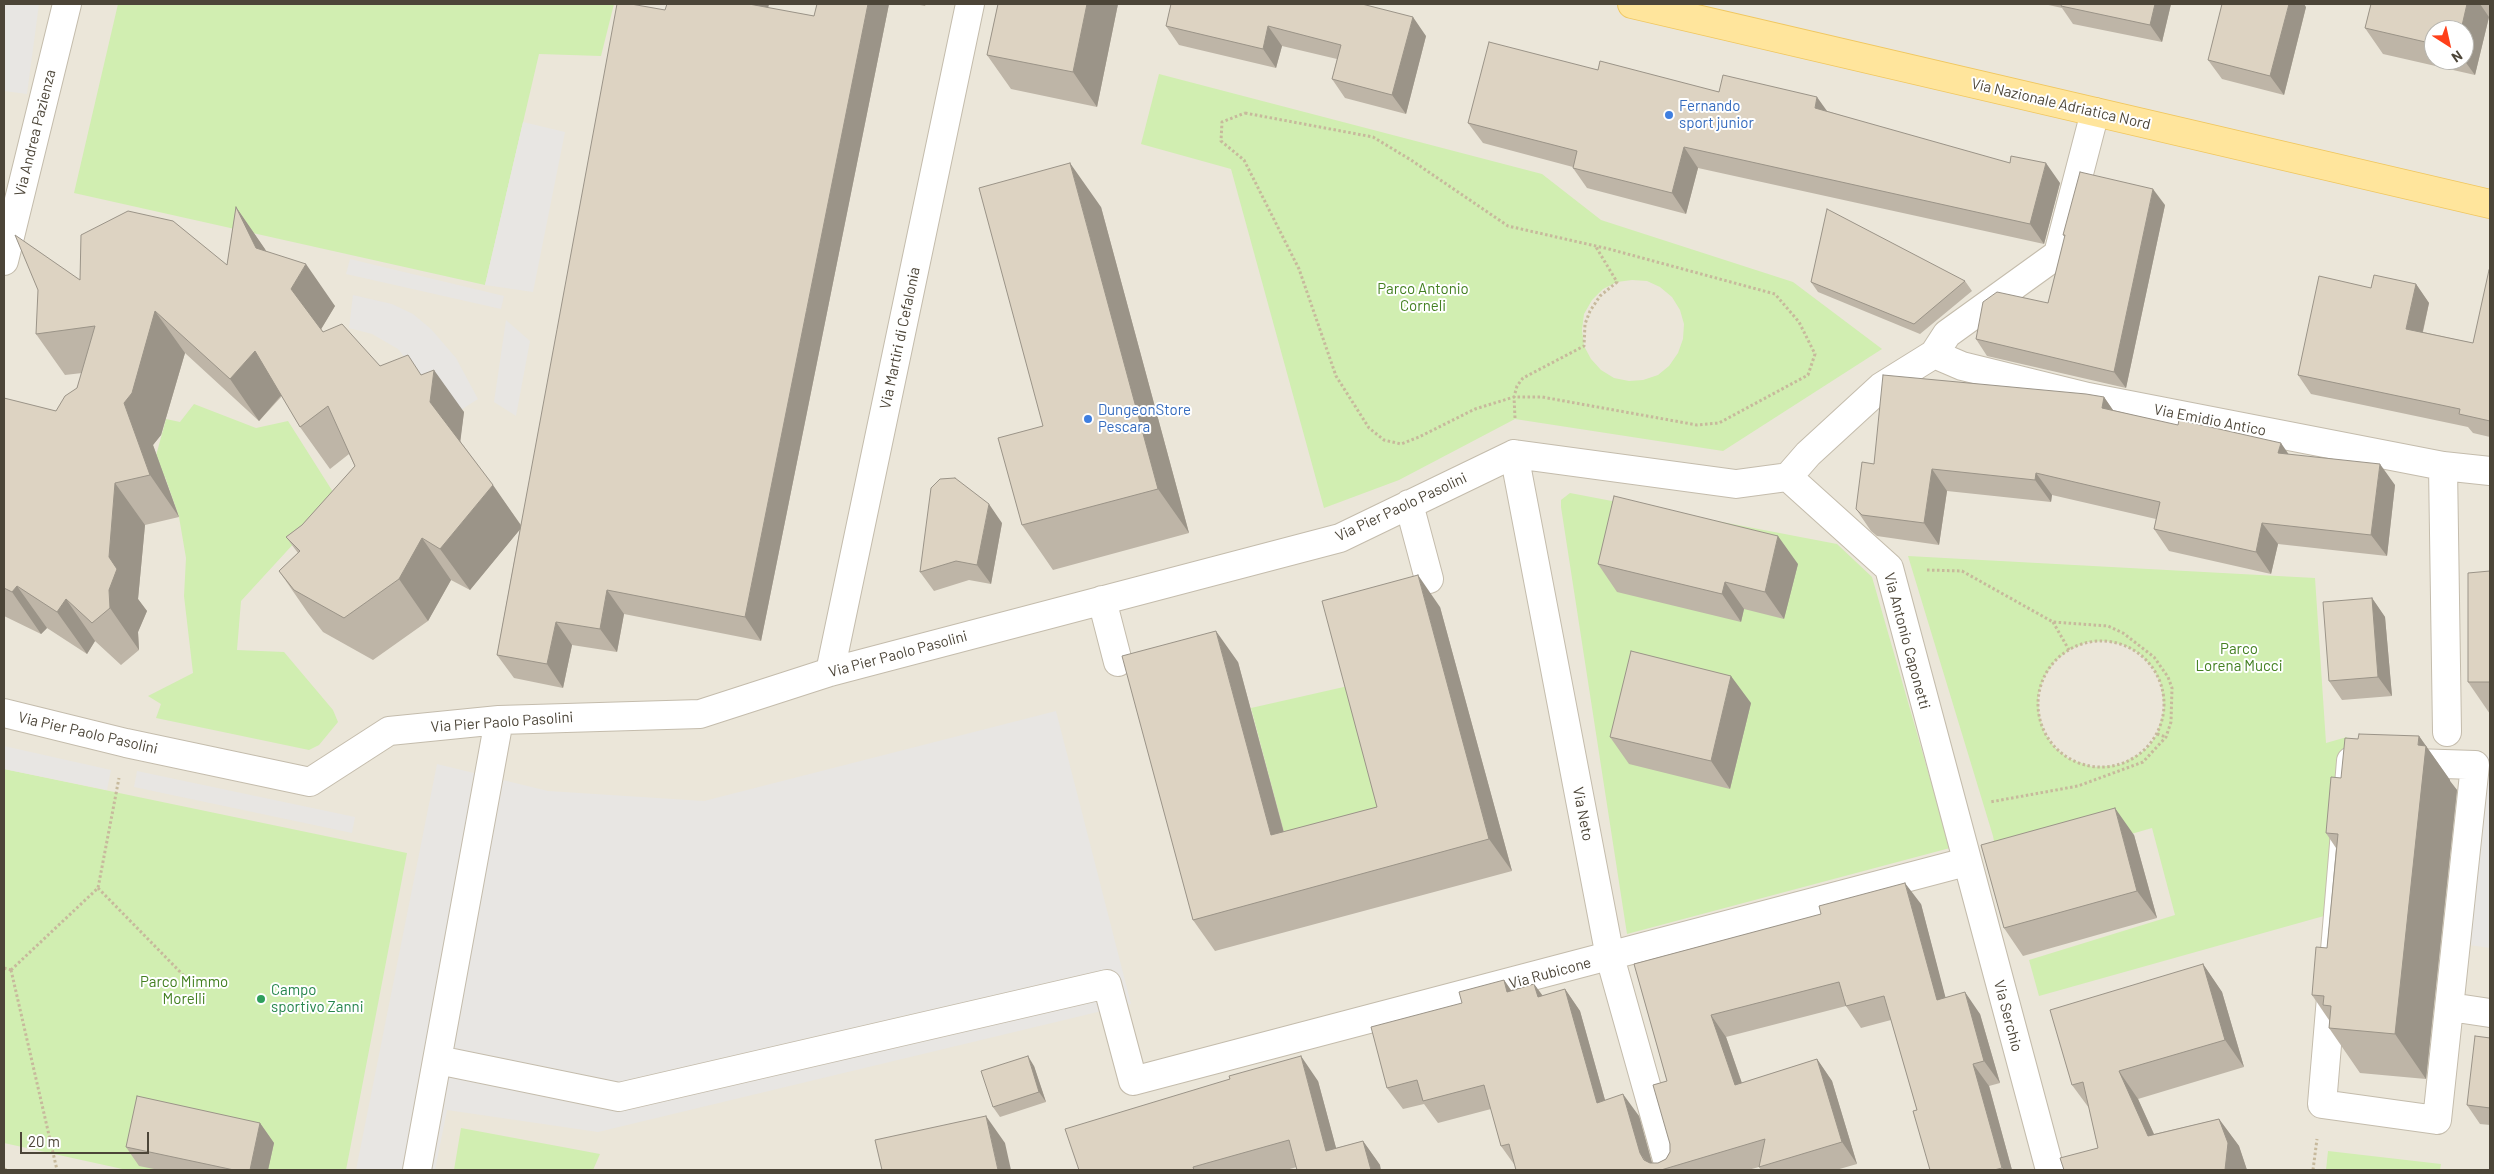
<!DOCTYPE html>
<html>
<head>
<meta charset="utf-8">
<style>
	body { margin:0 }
	#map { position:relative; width:2494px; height:1174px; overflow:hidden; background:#f7f3eb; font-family:Barlow,sans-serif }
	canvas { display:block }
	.frame { position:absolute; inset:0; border:5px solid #4c4538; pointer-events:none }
	.north { position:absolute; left:2424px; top:20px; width:50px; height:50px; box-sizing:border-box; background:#fff; border:1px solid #b7b5af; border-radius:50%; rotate:145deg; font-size:14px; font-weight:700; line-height:20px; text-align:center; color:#4c4538 }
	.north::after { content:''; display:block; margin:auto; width:18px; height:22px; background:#ff401a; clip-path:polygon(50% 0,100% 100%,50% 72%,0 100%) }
	.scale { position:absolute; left:20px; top:1132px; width:129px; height:22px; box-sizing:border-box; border:2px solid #4c4538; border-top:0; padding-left:6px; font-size:15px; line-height:18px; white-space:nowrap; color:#4c4538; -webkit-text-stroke:4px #fff; paint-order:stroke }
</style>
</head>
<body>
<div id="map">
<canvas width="2494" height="1174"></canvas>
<div class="frame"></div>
<div class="north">N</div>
<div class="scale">20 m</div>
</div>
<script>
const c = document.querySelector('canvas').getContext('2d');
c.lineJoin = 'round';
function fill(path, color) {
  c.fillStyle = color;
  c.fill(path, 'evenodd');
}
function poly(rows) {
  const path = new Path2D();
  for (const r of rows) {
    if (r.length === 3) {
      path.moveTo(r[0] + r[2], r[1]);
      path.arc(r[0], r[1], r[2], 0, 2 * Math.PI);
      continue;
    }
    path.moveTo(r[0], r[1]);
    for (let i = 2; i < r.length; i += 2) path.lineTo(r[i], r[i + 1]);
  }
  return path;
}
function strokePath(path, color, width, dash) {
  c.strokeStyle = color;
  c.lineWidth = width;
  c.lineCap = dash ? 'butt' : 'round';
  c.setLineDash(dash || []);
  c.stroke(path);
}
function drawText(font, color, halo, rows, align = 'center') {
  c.font = font + ' Barlow,sans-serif';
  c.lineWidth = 4;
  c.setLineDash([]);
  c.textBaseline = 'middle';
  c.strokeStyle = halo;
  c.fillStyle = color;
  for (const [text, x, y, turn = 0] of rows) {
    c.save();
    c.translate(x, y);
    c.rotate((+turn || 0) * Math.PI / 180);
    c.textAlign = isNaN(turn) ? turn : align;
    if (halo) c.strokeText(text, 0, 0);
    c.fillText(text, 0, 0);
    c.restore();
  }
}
const residential = poly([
	[4,4,2490,4,2490,1170,4,1170],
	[2434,30,2464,30,2464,60,2434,60]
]);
const green = poly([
	[118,4,614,4,601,56,539,54,485,285,74,193],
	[1159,74,1542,174,1601,220,1793,282,1882,349,1723,451,1515,419,1399,480,1324,508,1231,169,1141,144],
	[1632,280,1647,281,1660,287,1672,297,1680,310,1684,324,1683,339,1678,353,1669,366,1658,375,1643,380,1629,381,1614,378,1601,370,1591,359,1584,346,1582,330,1584,314,1592,300,1603,289,1617,282],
	[194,404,256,428,288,421,333,492,308,528,241,601,237,650,284,652,333,710,338,722,319,745,309,750,156,718,161,704,148,696,193,673,184,596,186,558,179,517,165,477,151,474,166,419,180,422],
	[1570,493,1837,544,1872,577,1950,848,1627,934,1561,507,1561,500],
	[1908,556,2315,578,2326,743,2347,737,2331,914,2039,996,2029,960,2175,915,2152,828,2000,872,1993,836],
	[2106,641,2124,645,2140,654,2153,668,2161,684,2164,709,2157,734,2150,745,2141,753,2119,765,2093,767,2069,759,2054,747,2044,732,2039,714,2038,695,2044,677,2055,661,2069,650,2087,642],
	[1357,684,1399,838,1293,867,1251,708],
	[4,769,407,853,346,1170,127,1170,4,1143],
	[461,1128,600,1154,593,1170,454,1170],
	[2328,1151,2441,1164,2440,1170,2326,1170]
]);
const parking = poly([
	[4,4,39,4,27,94,4,91],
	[523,122,565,132,533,292,485,285],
	[350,259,504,296,501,309,346,274],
	[353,295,392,304,413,314,431,329,456,358,478,399,450,417,398,349,372,334,349,328],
	[506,320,530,341,516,416,494,402],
	[1056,711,1131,1004,598,1132,447,1110,435,1170,356,1170,437,764,548,791,704,801],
	[4,746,111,770,107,790,4,769],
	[2479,756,2490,756,2490,948,2462,944],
	[137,771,355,817,352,833,134,787]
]);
const path = poly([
	[1245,113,1373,137,1411,160,1508,226,1609,249,1775,294,1799,322,1815,354,1808,375,1719,423,1697,425,1542,397,1514,397,1475,409,1419,437,1401,444,1384,440,1369,428,1336,376,1299,269,1244,160,1221,141,1222,122,1245,113],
	[1515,418,1514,397,1517,386,1523,378,1584,346,1585,324,1590,311,1600,296,1617,282,1596,247],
	[1927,570,1962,571,2053,622,2108,626,2123,633,2154,657,2168,677,2172,688,2171,722,2166,737,2143,762,2078,786,1990,802],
	[2053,622,2069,650],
	[2101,704,63],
	[2157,734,2166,737],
	[98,888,190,982],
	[4,968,11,970],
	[11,970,98,888,119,778],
	[11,970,57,1170],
	[4,1169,8,1170],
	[2313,1170,2317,1139]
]);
const minor = poly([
	[4,261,67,4],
	[1934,354,1962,366,2088,397,2443,466,2490,471],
	[1514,454,1610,957,1670,1170],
	[2443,466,2447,732],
	[1788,477,1889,568,2050,1170],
	[1788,477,1808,454,1881,387,1934,354,1947,334,2058,254,2095,112],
	[1409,504,1429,579],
	[1102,600,1118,662],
	[830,672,970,4],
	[4,713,126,743,310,782,389,731,499,720,700,714,830,672,1340,538,1514,454,1736,484,1788,477],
	[2351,761,2475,765,2437,1120,2322,1104,2351,761],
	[2450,1007,2490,1013],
	[438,1060,619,1097,1107,984,1133,1081,1966,862],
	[417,1170,499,720]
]);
const major = poly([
	[1632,4,2490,204]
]);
const wall = poly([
	[769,4,768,8,814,16,817,4,889,4,761,641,624,614,617,652,572,645,563,688,514,678,497,655,520,529,470,590,451,580,428,621,373,660,323,632,308,613,279,571,298,553,286,537,302,525,355,466,349,454,330,469,300,427,282,396,259,421,185,353,161,435,153,445,179,517,145,525,138,599,147,611,138,632,139,650,121,665,95,641,87,654,47,628,41,634,4,616,4,400,56,411,77,388,82,373,65,375,36,334,80,280,227,265,236,207,266,251,335,306,321,329,323,332,380,366,421,375,464,412,460,441,521,525,665,10],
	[915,4,926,4,925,6],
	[998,4,1118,4,1097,107,1011,89,987,55],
	[1171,4,1426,36,1406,114,1345,98,1332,79,1337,59,1282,46,1276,68,1179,45,1166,26],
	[2044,4,2171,4,2162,42,2073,24,2062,8],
	[2371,4,2490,4,2490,17,2489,17,2475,75,2383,54,2365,28],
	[2434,30,2464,30,2464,60,2434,60],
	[2306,7,2284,95,2222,79,2208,60],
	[1598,70,1827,111,2060,183,2044,244,1698,168,1686,214,1587,188,1573,168,1573,167,1483,143,1468,123],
	[2165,205,2126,388,1987,356,1976,339,2048,303,2065,237,2063,235],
	[1101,207,1189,533,1053,570,1022,525,1043,426],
	[2490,270,2490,437,2473,433,2468,427,2311,394,2298,375,2371,288,2416,284,2429,303,2423,332,2473,343],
	[1965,281,1972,291,1920,334,1818,292,1811,282],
	[2104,397,2113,410,2288,454,2395,485,2387,556,2278,544,2271,574,2169,551,2154,529,2156,519,2052,495,2051,502,1947,491,1939,545,1877,536,1871,531,1856,509,1874,464],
	[1002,523,991,584,969,580,934,591,920,572],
	[1598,564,1798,564,1784,619,1744,609,1741,622,1617,592],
	[2490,571,2490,714,2468,682],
	[2372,598,2385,617,2392,696,2342,700,2329,681],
	[1440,607,1512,871,1215,951,1193,920,1238,662,1284,832,1377,807],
	[1751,703,1730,789,1629,764,1610,737],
	[2419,736,2450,780,2450,781,2457,790,2426,1079,2360,1073,2329,1028,2329,1020,2312,995,2327,948,2336,848,2326,833,2341,778,2358,739],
	[2134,835,2157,918,2023,956,2004,928],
	[1921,904,1945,997,1980,1014,2000,1083,1989,1086,2012,1170,1930,1170,1917,1110,1891,1020,1861,1028,1846,1006,1726,1037,1742,1083,1817,1059,1832,1081,1857,1164,1836,1170,1761,1170,1759,1167,1748,1170,1516,1170,1516,1167,1501,1146,1491,1109,1438,1123,1424,1104,1403,1109,1387,1088,1462,1003,1504,980,1511,990,1534,984,1543,996,1565,989,1580,1011,1605,1100,1639,1116,1652,1163,1658,1163,1666,1159,1670,1152,1667,1081,1634,964],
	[2203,964,2222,992,2244,1067,2138,1099,2154,1134,2219,1119,2239,1146,2247,1170,2064,1170,2098,1148,2089,1108,2072,1085],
	[2490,1038,2490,1125,2480,1124,2467,1105],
	[1034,1066,1046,1102,1000,1117,993,1107],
	[1318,1081,1336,1148,1363,1141,1380,1165,1297,1167,1286,1170,1079,1170],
	[260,1123,274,1143,268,1170,159,1170,139,1166,126,1147]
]);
const shadedWall = poly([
	[747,4,769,4,763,27],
	[868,4,889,4,761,641,745,617],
	[1087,4,1118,4,1097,107,1073,72],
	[2155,4,2171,4,2162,42,2150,25],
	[2289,4,2304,4,2306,7,2284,95,2270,76],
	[2467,4,2480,4,2489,17,2475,75,2464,60,2464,30,2461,30],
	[1413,17,1426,36,1406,114,1392,95],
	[1268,26,1282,46,1276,68,1263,49],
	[1817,97,1832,118,1815,108],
	[1684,147,1698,168,1686,214,1672,193],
	[1070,163,1101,207,1189,533,1158,489],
	[2046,163,2060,183,2044,244,2030,224],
	[2153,189,2165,205,2126,388,2114,372],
	[236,207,265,249,285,290,256,248],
	[306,264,335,306,320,331,291,289],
	[2416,284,2429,303,2419,348,2406,329],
	[155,311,185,353,161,435,153,445,179,517,150,475,124,403],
	[255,351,284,392,259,421,230,379],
	[434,370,464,412,460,444,430,402],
	[2104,397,2119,419,2102,408],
	[2281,443,2296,465,2278,453],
	[2380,464,2395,485,2387,556,2371,535],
	[1932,469,1947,491,1939,545,1924,523],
	[2036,473,2052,495,2051,502,2035,480],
	[115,483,145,525,138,599,147,611,138,632,139,650,110,608,109,590,109,557],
	[493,485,522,527,470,590,440,549],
	[989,504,1002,523,991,584,977,565],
	[2262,523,2278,544,2271,574,2256,552],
	[1778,536,1798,564,1784,619,1765,592],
	[422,538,451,580,428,621,399,579],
	[1418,575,1440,607,1512,871,1489,839],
	[1725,582,1744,609,1741,622,1722,594],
	[17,586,47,628,41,634,12,592],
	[607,590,624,614,617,652,600,629],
	[2372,598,2385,617,2392,696,2378,677],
	[66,599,95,641,87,654,57,612],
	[556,622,572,645,563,688,547,664],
	[1216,631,1238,662,1293,867,1271,835],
	[1731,676,1751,703,1730,789,1711,761],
	[2419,736,2450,780,2450,781,2457,790,2426,1079,2395,1034],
	[2115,808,2134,835,2157,918,2137,891],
	[1905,883,1921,904,1952,1022,1937,1000],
	[2203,964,2222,992,2244,1067,2225,1040],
	[1504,980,1519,1002,1507,992],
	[1534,984,1550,1006,1538,997],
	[1565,989,1580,1011,1612,1125,1597,1103],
	[1965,992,1980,1014,2000,1083,1984,1061],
	[1711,1015,1726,1037,1750,1107,1735,1085],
	[1028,1056,1034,1066,1046,1102,1039,1092],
	[1301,1056,1318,1081,1342,1170,1326,1151],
	[1817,1059,1832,1081,1857,1164,1842,1142],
	[1973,1064,1989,1086,2012,1170,2004,1170,2002,1168],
	[2119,1071,2138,1099,2167,1163,2148,1136],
	[1623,1094,1639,1116,1654,1170,1652,1170,1640,1153],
	[986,1116,1005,1143,1011,1170,998,1170],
	[2219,1119,2239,1146,2247,1170,2225,1170],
	[260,1123,274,1143,268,1170,250,1170],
	[1363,1141,1380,1165,1381,1170,1371,1170]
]);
const building = poly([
	[617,4,631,4,665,10,667,4,749,4,814,16,817,4,868,4,745,617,607,590,600,629,556,622,547,664,497,655,617,4],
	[998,4,1087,4,1073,72,987,55,998,4],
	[1171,4,1362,4,1413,17,1392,95,1332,79,1341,45,1268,26,1263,49,1166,26,1171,4],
	[2062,4,2155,4,2150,25,2061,6,2062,4],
	[2222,4,2289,4,2270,76,2208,60,2222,4],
	[2371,4,2467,4,2461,30,2434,30,2434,44,2365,28,2371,4],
	[1489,42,1598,70,1600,61,1719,92,1723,75,1817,97,1815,108,2010,163,2011,156,2046,163,2030,224,1684,147,1672,193,1573,168,1577,151,1468,123,1489,42],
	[1070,163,1158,489,1022,525,998,438,1043,426,979,188,1070,163],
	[2080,172,2153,189,2114,372,1976,339,1983,302,1997,292,2048,303,2065,235,2063,235,2080,172],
	[236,207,256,248,306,264,291,289,323,332,342,324,380,366,408,355,421,375,434,370,430,402,493,485,440,549,422,538,399,579,344,618,294,590,279,571,300,551,286,537,302,525,355,466,328,406,300,427,255,351,230,379,155,311,132,393,124,403,150,475,115,483,109,557,117,569,109,590,110,608,92,623,66,599,57,612,17,586,12,592,4,588,4,398,56,411,65,396,77,388,95,326,36,334,38,290,15,235,80,280,81,235,128,211,173,221,227,265,236,207],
	[1827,209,1965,281,1914,324,1811,282,1827,209],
	[2489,270,2490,270,2490,421,2459,414,2460,409,2298,375,2319,276,2371,288,2374,275,2416,284,2406,329,2473,343,2489,270],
	[1883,375,2086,394,2104,397,2102,408,2178,425,2179,420,2281,443,2278,453,2380,464,2371,535,2262,523,2256,552,2154,529,2160,502,2036,473,2035,480,1932,469,1924,523,1862,515,1856,509,1862,462,1874,464,1883,375],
	[955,478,989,504,977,565,956,561,920,572,931,488,940,479,955,478],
	[1614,496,1778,536,1765,592,1725,582,1722,594,1598,564,1614,496],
	[2490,571,2490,682,2468,682,2468,573,2490,571],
	[1418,575,1489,839,1193,920,1122,656,1216,631,1271,835,1377,807,1322,601,1418,575],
	[2372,598,2378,677,2329,681,2323,602,2372,598],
	[1631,651,1731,676,1711,761,1610,737,1631,651],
	[2359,734,2419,736,2418,745,2426,746,2395,1034,2329,1028,2331,1006,2323,1005,2324,996,2312,995,2316,947,2327,948,2338,834,2326,833,2331,777,2341,778,2345,738,2358,739,2359,734],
	[2115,808,2137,891,2004,928,1981,845,2115,808],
	[1905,883,1937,1000,1965,992,1984,1061,1973,1064,2002,1168,1994,1170,1930,1170,1913,1111,1917,1110,1884,996,1846,1006,1839,982,1711,1015,1735,1085,1817,1059,1842,1142,1759,1167,1765,1139,1661,1170,1516,1170,1509,1144,1501,1146,1484,1085,1423,1101,1417,1080,1387,1088,1371,1027,1462,1003,1459,992,1504,980,1507,992,1534,984,1538,997,1565,989,1597,1103,1623,1094,1640,1153,1644,1160,1650,1163,1658,1163,1666,1159,1670,1152,1670,1144,1653,1085,1667,1081,1634,964,1821,914,1819,906,1905,883],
	[2203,964,2225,1040,2119,1071,2148,1136,2219,1119,2228,1143,2225,1170,2064,1170,2060,1158,2098,1148,2083,1082,2072,1085,2050,1010,2203,964],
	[2475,1036,2490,1038,2490,1108,2467,1105,2475,1036],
	[1028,1056,1039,1092,993,1107,981,1071,1028,1056],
	[1301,1056,1326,1151,1363,1141,1371,1170,1297,1170,1289,1140,1193,1167,1194,1170,1079,1170,1065,1129,1230,1079,1229,1076,1301,1056],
	[137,1096,260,1123,250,1170,234,1170,126,1147,137,1096],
	[986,1116,998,1170,882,1170,875,1140,986,1116]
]);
const markers = [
	[1669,115,5,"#3f7fe0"],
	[1088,419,5,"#3f7fe0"],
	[261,999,5,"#2e9e5b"]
];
const streetNames = [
	["Via Nazionale Adriatica Nord",2061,104,13],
	["Via Andrea Pazienza",35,133,-76],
	["Via Martiri di Cefalonia",900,338,-78],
	["Via Emidio Antico",2210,420,11],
	["Via Pier Paolo Pasolini",1401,507,-25],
	["Via Antonio Caponetti",1907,641,75],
	["Via Pier Paolo Pasolini",898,654,-15],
	["Via Pier Paolo Pasolini",502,722,-4],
	["Via Pier Paolo Pasolini",88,733,13],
	["Via Neto",1583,814,79],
	["Via Rubicone",1550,973,-15],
	["Via Serchio",2008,1016,75]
];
const shopNames = [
	["Fernando",1679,106],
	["sport junior",1679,123],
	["DungeonStore",1098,410],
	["Pescara",1098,427]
];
const parkNames = [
	["Parco Antonio",1423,289],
	["Corneli",1423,306],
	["Parco",2239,649],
	["Lorena Mucci",2239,666],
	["Parco Mimmo",184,982],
	["Morelli",184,999]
];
const leisureNames = [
	["Campo",271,990],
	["sportivo Zanni",271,1007]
];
fill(residential, '#ebe6d9');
fill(green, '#d1eeb1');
fill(parking, '#e8e6e3');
strokePath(minor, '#c4bcac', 30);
strokePath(major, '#f0c760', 30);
strokePath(path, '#c7b99c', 3, [2.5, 2.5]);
strokePath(minor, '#fff', 28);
strokePath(major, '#ffe59c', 28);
fill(wall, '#beb5a7');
fill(shadedWall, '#9b9488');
fill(building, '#ddd3c2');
strokePath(building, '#9b9488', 1);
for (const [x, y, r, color] of markers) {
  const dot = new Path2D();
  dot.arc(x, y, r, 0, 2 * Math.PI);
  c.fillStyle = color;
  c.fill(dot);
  strokePath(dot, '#fff', 2);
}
drawText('15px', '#4c4538', '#fff', streetNames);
drawText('15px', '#366cbe', '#fff', shopNames, 'left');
drawText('15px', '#448022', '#fff', parkNames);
drawText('15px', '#27864d', '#fff', leisureNames, 'left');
</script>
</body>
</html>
